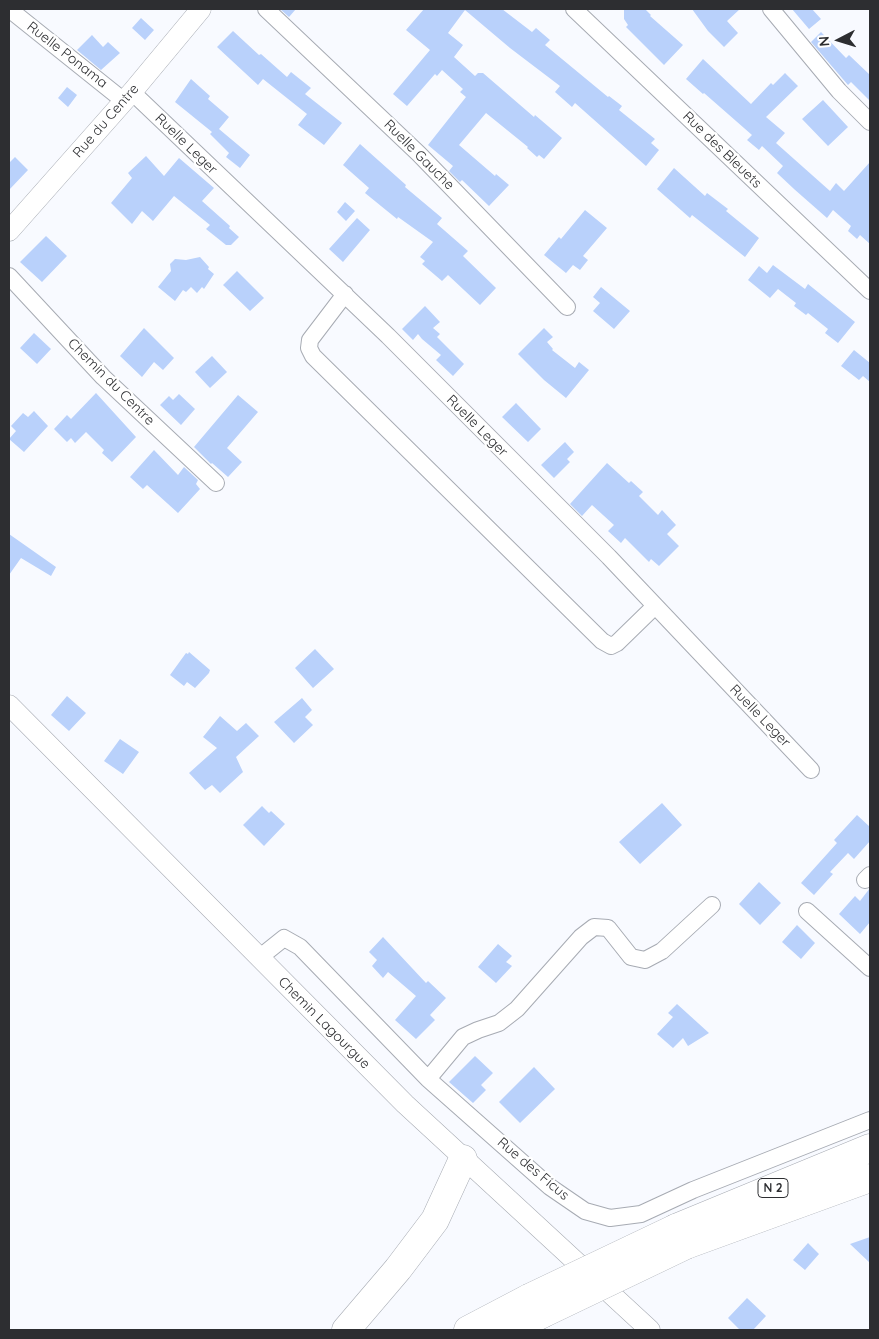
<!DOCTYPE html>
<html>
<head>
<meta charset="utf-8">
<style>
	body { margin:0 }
	#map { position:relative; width:879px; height:1339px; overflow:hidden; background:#f8faff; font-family:Quicksand,sans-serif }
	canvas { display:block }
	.frame { position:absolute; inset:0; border:10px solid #2d2e31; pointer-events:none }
	.north { position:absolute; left:814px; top:15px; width:50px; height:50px; -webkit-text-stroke:4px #fff; paint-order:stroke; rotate:265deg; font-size:14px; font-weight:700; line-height:20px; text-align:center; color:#2d2e31 }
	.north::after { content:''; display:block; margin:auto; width:18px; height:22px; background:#2d2e31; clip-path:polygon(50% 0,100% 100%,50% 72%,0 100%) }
</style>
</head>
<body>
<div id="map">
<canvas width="879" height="1339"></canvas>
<div class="frame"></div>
<div class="north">N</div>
</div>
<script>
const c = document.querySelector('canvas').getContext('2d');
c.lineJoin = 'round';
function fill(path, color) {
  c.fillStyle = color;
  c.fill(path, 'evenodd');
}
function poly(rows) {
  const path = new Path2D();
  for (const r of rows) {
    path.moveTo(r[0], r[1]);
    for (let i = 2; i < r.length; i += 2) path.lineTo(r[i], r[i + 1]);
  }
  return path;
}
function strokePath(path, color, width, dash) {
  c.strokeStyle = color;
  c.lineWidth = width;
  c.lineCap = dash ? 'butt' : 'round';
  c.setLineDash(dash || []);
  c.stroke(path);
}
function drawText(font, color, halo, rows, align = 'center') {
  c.font = font + ' Quicksand,sans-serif';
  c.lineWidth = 5;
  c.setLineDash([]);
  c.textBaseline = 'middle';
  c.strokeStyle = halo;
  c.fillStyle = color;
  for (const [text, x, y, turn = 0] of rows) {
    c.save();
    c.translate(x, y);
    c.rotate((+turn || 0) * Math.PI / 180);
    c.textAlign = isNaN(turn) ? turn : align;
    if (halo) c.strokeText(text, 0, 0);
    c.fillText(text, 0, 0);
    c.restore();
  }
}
const building = poly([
	[280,9,296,9,289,17],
	[424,9,502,9,532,32,536,28,550,40,545,45,608,97,609,96,622,106,619,110,655,139,651,143,659,150,646,166,575,103,572,107,555,92,560,86,510,48,465,10,448,33,463,45,454,57,475,76,478,73,483,73,534,117,535,115,562,138,544,159,539,155,537,157,527,148,528,147,486,113,459,145,495,176,496,174,509,185,489,206,462,180,460,182,449,171,453,166,428,145,466,97,460,92,463,89,442,70,437,76,435,74,407,106,393,94,430,50,406,30],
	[624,9,645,9,651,15,650,16,683,45,664,65,626,27,628,25,624,19],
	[692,9,740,9,727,21,738,33,724,47,708,31],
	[792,9,812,9,821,19,809,29],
	[141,18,154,30,145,40,132,28],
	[233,31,259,55,261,54,287,77,291,72,311,88,305,94,342,123,324,145,298,125,307,114,263,79,258,85,217,47],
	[821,32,846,58,849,55,870,75,870,101,851,82,848,85,811,42],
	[92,35,103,47,108,42,120,53,101,70,77,50],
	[703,59,751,104,771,83,773,85,785,73,798,86,766,117,785,133,776,143,830,191,836,183,844,191,870,162,870,244,860,235,857,239,848,231,851,226,833,210,827,218,794,189,777,173,783,166,762,146,759,150,747,140,752,135,704,93,703,94,686,79],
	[191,79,210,96,208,99,229,117,219,129,250,155,240,168,226,157,229,153,210,134,212,132,175,102],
	[67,87,77,95,68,107,58,98],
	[823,100,848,127,828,146,802,119],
	[360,144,406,185,405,187,442,218,437,224,468,251,463,256,496,288,480,305,448,275,442,281,422,264,425,261,420,257,433,242,398,217,397,219,365,193,369,188,343,165],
	[146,156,164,176,179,158,214,188,202,201,230,226,229,228,239,237,231,245,226,245,206,229,210,225,174,196,153,221,142,211,132,224,111,203,132,178,128,173],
	[15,157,28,170,9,190,9,163],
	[674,168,705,196,707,193,728,209,726,211,759,238,745,257,692,215,690,218,657,189],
	[345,202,355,211,346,221,337,212],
	[585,210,607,228,583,256,588,260,580,270,573,265,566,273,544,255,559,237,561,239],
	[357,218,370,230,343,262,329,249],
	[46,236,67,256,42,282,20,262],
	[200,257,209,267,208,269,214,274,204,289,202,287,197,293,191,287,186,292,183,290,175,301,158,287,171,271,170,264,175,259,186,260],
	[773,265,805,289,808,284,855,322,838,343,825,333,828,329,808,313,806,315,794,306,796,303,778,289,770,298,748,280,759,266,767,273],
	[237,271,264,298,250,311,223,285],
	[601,287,630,311,614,329,593,311,600,303,593,297],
	[425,306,440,322,433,328,440,334,437,337,464,364,453,376,436,360,441,355,422,339,418,334,413,340,402,329],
	[144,328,174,358,163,370,154,362,142,377,120,356],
	[544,328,553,337,547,342,553,349,552,350,575,368,579,362,589,370,566,398,544,380,518,354],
	[34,333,51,349,37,364,20,348],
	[854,350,870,363,870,382,863,376,859,380,841,366],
	[212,356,227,372,210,388,195,372],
	[96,393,136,437,112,462,102,453,104,450,86,432,75,443,71,438,67,442,54,429,67,415,71,419],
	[179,394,195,409,181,425,160,405,169,396,173,400],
	[238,395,258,412,227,448,242,462,228,477,212,463,211,464,194,447],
	[516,403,541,429,528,442,502,417],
	[34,411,48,426,24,452,9,439,16,431,11,426,23,413,28,417],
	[565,442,574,452,567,459,570,462,554,478,541,465],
	[154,450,178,475,184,467,198,480,196,484,200,489,178,513,147,485,143,489,130,477],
	[607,463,629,483,631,481,643,492,639,496,658,515,662,510,676,525,667,534,679,546,659,566,651,559,649,562,625,538,621,543,608,531,614,525,592,505,582,516,570,504],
	[9,534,56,567,51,576,21,558,9,575],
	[315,649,334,669,313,688,295,668],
	[189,652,210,670,209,673,195,688,187,682,184,686,170,675,186,653,188,654],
	[67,696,86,713,69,731,51,715],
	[302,698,312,710,305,717,313,725,294,743,274,722],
	[220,716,237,731,246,723,259,736,236,757,243,772,220,793,212,785,205,790,189,773,217,748,203,737],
	[120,739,139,752,123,774,104,761],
	[662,803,682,825,640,864,619,842],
	[262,806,269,813,271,811,285,824,264,846,243,825],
	[857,815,870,827,870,841,854,859,848,853,830,872,833,874,814,895,801,883,837,843,834,840],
	[759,882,781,903,760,925,739,904],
	[870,888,870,922,860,934,839,914,855,896,860,901],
	[797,925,815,943,801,959,782,942],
	[383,937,426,983,428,981,446,998,430,1015,435,1020,416,1039,395,1020,416,996,388,972,383,978,372,966,377,960,369,952],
	[498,944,512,956,506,962,512,966,496,983,478,967],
	[677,1004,709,1033,688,1046,683,1038,673,1048,657,1034,673,1017,668,1013],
	[475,1056,493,1073,481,1085,486,1090,473,1103,449,1082],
	[534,1067,555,1089,520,1123,499,1102],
	[870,1237,870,1263,850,1244],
	[808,1243,819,1254,805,1270,793,1260],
	[747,1298,766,1316,753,1330,740,1330,728,1318]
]);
const minor = poly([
	[9,9,124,101],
	[266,9,419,154,567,307],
	[574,9,870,291],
	[771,9,839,91,870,122],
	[132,92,388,336,609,557,811,770],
	[9,276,103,377,216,483],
	[345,294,310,340,309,348,313,356,602,641,611,646,617,643,655,606],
	[865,880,870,875],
	[807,911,870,968],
	[259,958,284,938,300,947,428,1079,550,1187,585,1211,610,1218,641,1214,693,1190,870,1120],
	[428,1079,463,1037,478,1030,499,1023,517,1009,581,937,594,927,608,928,631,957,645,960,662,951,712,905]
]);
const tertiary = poly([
	[9,231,132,92,201,9],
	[9,705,405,1104,650,1330]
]);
const trunk = poly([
	[676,1228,870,1148],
	[686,1245,870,1178],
	[346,1330,398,1269,435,1220,463,1159],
	[468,1330,529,1298],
	[512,1330,542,1314]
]);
const trunkBridge = poly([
	[529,1298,676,1228],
	[542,1314,686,1245]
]);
const shields = [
	[773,1188,30]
];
const shieldNames = [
	["N 2",773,1188]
];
const streetNames = [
	["Ruelle Ponama",67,55,38],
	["Rue du Centre",106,121,-49],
	["Ruelle Leger",186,144,44],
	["Rue des Bleuets",722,150,44],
	["Ruelle Gauche",419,155,45],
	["Chemin du Centre",111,382,45],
	["Ruelle Leger",477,426,45],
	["Ruelle Leger",760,716,46],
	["Chemin Lagourgue",324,1023,45],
	["Rue des Ficus",533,1169,40]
];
fill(building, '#b9d1fb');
strokePath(minor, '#a7abb3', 18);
strokePath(tertiary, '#a7abb3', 21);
strokePath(trunk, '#a7abb3', 29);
strokePath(minor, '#fff', 16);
strokePath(tertiary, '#fff', 20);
strokePath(trunk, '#fff', 28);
strokePath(trunkBridge, '#a7abb3', 29, []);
strokePath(trunkBridge, '#fff', 28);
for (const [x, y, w] of shields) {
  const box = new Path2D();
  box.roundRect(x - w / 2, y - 9.5, w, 19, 4);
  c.fillStyle = '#fff';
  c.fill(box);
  strokePath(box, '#2d2e31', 1);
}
drawText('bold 12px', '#2d2e31', null, shieldNames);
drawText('14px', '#2d2e31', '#fff', streetNames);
</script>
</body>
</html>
